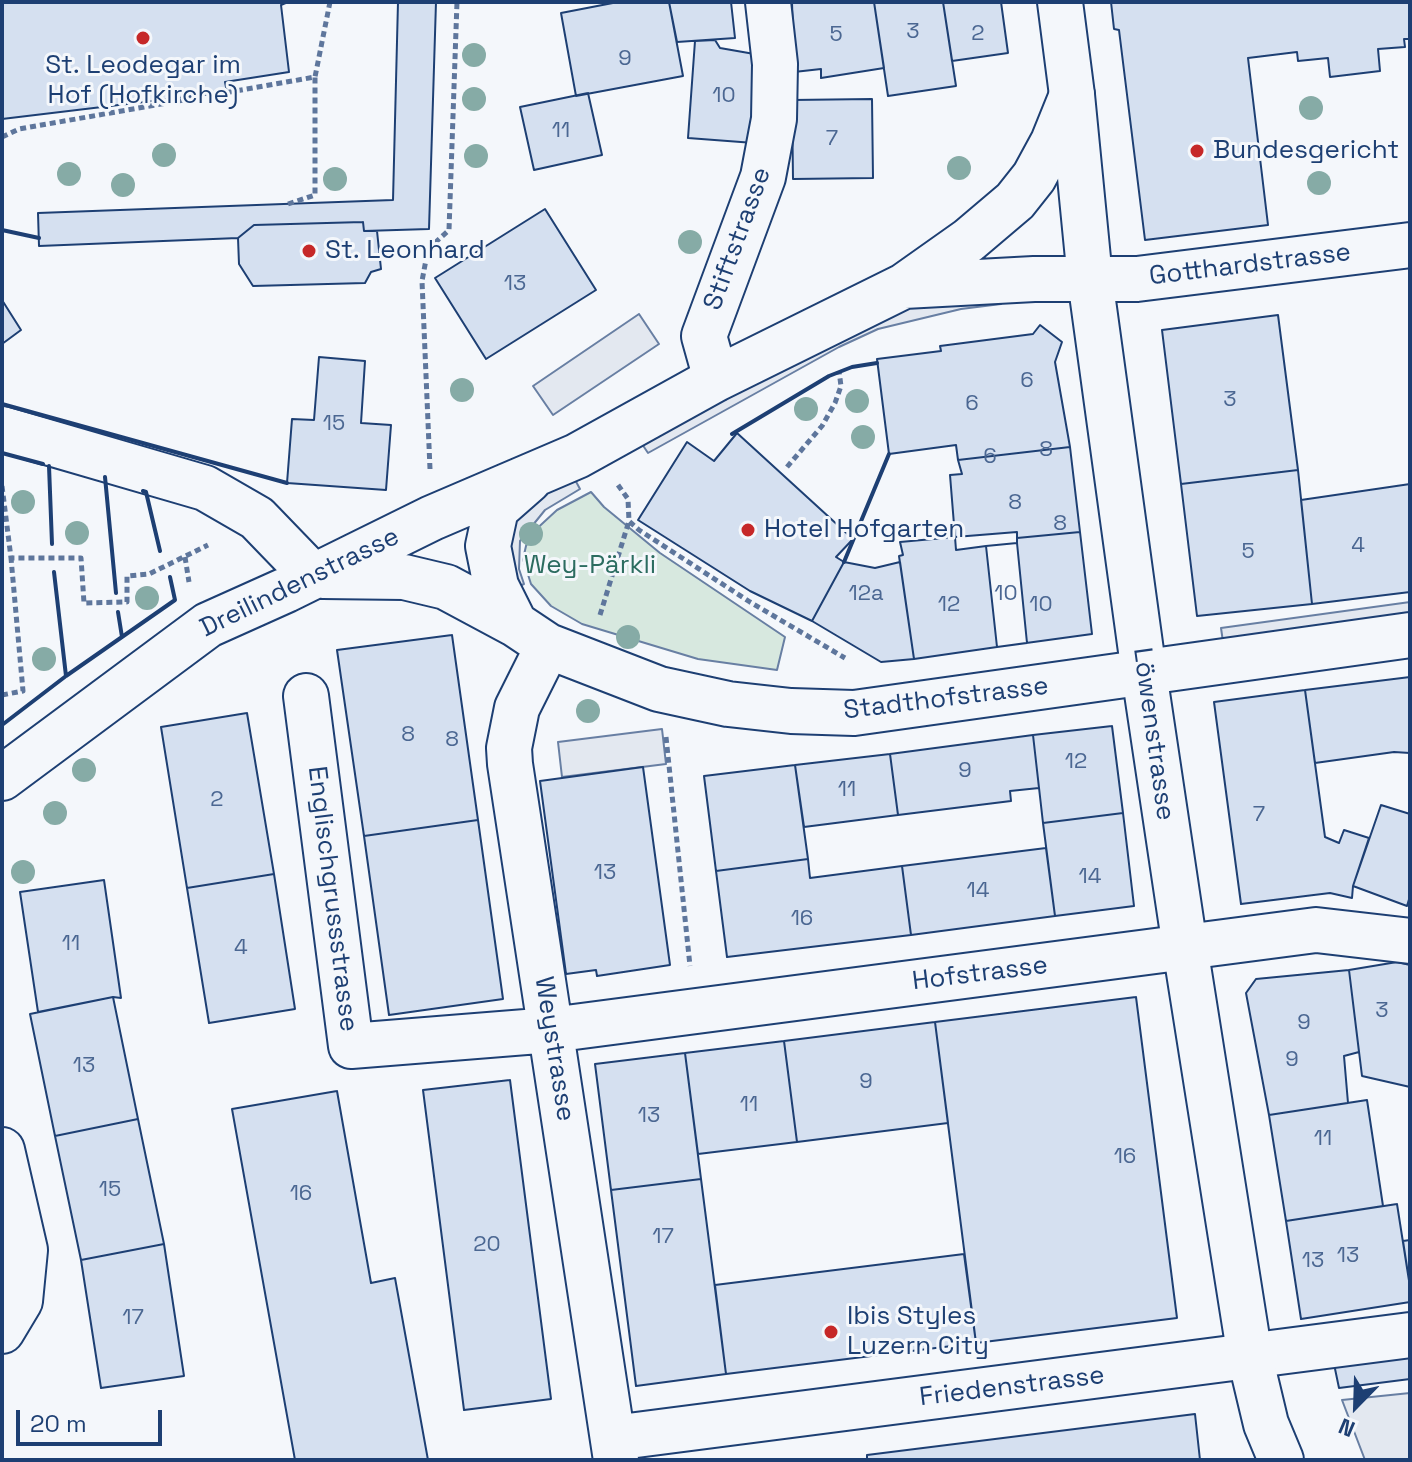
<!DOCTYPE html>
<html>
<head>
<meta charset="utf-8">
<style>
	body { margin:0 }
	#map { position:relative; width:1412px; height:1462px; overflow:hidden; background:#f4f7fb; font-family:"Space Grotesk",sans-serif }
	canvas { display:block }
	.frame { position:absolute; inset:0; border:4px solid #1d3f73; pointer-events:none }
	.north { position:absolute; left:1316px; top:1366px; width:80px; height:80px; -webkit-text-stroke:6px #f4f7fb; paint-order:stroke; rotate:203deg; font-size:22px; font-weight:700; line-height:32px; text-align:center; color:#1d3f73 }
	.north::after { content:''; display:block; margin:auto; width:28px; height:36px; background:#1d3f73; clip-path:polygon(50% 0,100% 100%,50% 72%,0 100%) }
	.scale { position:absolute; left:16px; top:1410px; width:146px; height:36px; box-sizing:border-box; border:4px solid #1d3f73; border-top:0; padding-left:10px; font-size:24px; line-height:28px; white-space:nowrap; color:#1d3f73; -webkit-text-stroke:6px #f4f7fb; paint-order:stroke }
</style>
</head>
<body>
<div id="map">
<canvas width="1412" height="1462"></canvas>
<div class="frame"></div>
<div class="north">N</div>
<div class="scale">20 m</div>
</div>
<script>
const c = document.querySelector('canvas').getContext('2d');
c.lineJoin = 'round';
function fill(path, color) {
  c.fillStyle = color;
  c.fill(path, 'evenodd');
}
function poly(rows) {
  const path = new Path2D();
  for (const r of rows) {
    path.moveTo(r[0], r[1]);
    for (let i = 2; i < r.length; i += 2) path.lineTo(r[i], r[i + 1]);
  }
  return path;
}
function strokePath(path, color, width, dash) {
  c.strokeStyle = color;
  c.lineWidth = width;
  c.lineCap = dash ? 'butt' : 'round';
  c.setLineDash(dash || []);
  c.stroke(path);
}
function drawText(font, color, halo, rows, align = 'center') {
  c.font = font + ' "Space Grotesk",sans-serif';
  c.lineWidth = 6;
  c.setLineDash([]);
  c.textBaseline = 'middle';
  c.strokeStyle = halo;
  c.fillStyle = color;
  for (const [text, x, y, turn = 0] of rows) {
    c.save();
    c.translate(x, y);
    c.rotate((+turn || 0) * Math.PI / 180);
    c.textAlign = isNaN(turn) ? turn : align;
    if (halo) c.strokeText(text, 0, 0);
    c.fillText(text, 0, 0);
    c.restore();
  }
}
const green = poly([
	[591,492,604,507,660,553,785,637,777,670,698,659,582,624,551,606,531,584,523,559,526,546,531,534,557,510,591,492]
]);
const parking = poly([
	[1001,290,1001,304,961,309,878,329,839,347,648,453,640,441,832,336,916,305,1001,290],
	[639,314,659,344,553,415,533,386,639,314],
	[573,476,580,489,545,510,520,541,519,569,524,584,510,590,506,535,517,516,536,497,573,476],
	[1410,602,1410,615,1223,642,1221,628,1410,602],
	[662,729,666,764,562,777,558,742,662,729],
	[1410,1393,1410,1460,1365,1460,1342,1400,1410,1393]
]);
const building = poly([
	[2,2,288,2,281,5,289,72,225,82,227,92,2,119,2,2],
	[398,2,436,2,429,229,364,231,363,222,254,225,238,238,39,246,38,213,393,200,398,2],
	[618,2,669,2,683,76,576,96,561,13,618,2],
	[669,2,731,2,735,38,677,42,669,2],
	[792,2,874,2,884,68,821,78,821,69,794,72,792,2],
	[874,2,943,2,956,86,888,96,874,2],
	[943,2,1001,2,1008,53,952,61,943,2],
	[1111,2,1410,2,1410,39,1404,39,1405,47,1378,49,1380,71,1330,77,1328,58,1298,61,1297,52,1248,58,1268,225,1145,240,1119,30,1114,29,1111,2],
	[715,40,720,48,760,55,754,143,688,138,695,41,715,40],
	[588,93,602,155,534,170,520,107,588,93],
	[872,99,873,178,793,179,792,100,872,99],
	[545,209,596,290,486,359,435,278,545,209],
	[363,222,364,231,377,231,381,269,371,272,365,283,253,286,239,264,238,238,254,225,363,222],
	[2,300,21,330,2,344,2,300],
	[1278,315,1298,470,1181,484,1162,330,1278,315],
	[1040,325,1062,342,1055,362,1070,447,958,460,956,445,889,454,877,359,941,351,940,346,1033,334,1040,325],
	[319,357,365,361,361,423,391,425,386,490,287,483,292,419,314,420,319,357],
	[737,433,853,539,836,557,844,562,812,621,750,591,638,520,687,442,714,461,737,433],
	[1070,447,1080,532,1017,538,1017,532,955,537,950,475,962,474,958,460,1070,447],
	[1298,470,1312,604,1197,616,1181,484,1298,470],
	[1410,484,1410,592,1312,604,1301,500,1410,484],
	[1080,532,1092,634,997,647,986,546,1017,543,1017,538,1080,532],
	[955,537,956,550,986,546,997,647,914,659,899,556,903,555,900,542,955,537],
	[1017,543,1027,643,997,647,986,546,1017,543],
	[844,562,875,568,900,562,914,659,881,662,812,621,844,562],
	[452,635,478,820,364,836,337,650,452,635],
	[1410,677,1410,753,1394,752,1315,763,1305,690,1410,677],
	[1305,690,1325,837,1339,843,1344,830,1369,838,1353,886,1352,898,1330,893,1241,904,1214,702,1305,690],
	[247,713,274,874,187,888,161,727,247,713],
	[1112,726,1123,813,1043,823,1033,735,1112,726],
	[1033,735,1039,788,1010,791,1011,801,898,815,890,754,1033,735],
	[890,754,898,815,804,827,795,765,890,754],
	[795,765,808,859,716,871,704,776,795,765],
	[643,767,670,965,597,976,596,970,566,974,540,781,643,767],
	[1381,805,1410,814,1410,896,1407,906,1353,886,1381,805],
	[1123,813,1134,906,1055,916,1043,823,1123,813],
	[478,820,503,999,389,1015,364,836,478,820],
	[1046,848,1055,916,911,935,902,866,1046,848],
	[808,859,810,878,902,866,911,935,727,957,716,871,808,859],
	[274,874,295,1009,209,1023,187,888,274,874],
	[104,880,121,998,113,997,38,1012,20,892,104,880],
	[1397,962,1410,965,1410,1087,1362,1076,1349,970,1397,962],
	[1349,970,1359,1052,1344,1056,1348,1103,1269,1115,1246,993,1256,979,1349,970],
	[113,997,138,1119,55,1136,30,1014,113,997],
	[1136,997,1177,1318,976,1343,935,1022,1136,997],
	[935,1022,948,1123,797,1142,784,1041,935,1022],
	[784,1041,797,1142,698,1154,685,1053,784,1041],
	[685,1053,701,1179,611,1190,595,1064,685,1053],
	[510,1080,551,1399,464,1410,423,1090,510,1080],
	[337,1091,371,1283,395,1278,428,1460,295,1460,232,1109,337,1091],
	[1367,1100,1383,1206,1286,1221,1269,1115,1367,1100],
	[138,1119,164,1244,81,1260,55,1136,138,1119],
	[701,1179,726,1374,636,1386,611,1190,701,1179],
	[1397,1204,1410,1287,1410,1302,1301,1319,1286,1221,1397,1204],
	[1410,1240,1410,1287,1403,1241,1410,1240],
	[164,1244,184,1376,101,1388,81,1260,164,1244],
	[964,1254,976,1343,726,1374,715,1285,964,1254],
	[1410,1353,1410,1379,1339,1388,1334,1364,1410,1353],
	[1195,1414,1200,1460,867,1460,867,1455,1195,1414]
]);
const path = poly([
	[2,137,19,129,315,77,330,2],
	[288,204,315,195,315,77],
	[787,467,822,426,835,403,841,386,839,371],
	[430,469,422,281,428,249,449,230,457,2],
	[618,485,628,499,629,521,639,530,750,602,845,658],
	[2,486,11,558,81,558,84,603,127,602,127,576,149,574,208,545],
	[185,557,189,582],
	[600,615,629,521],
	[2,695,23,691,11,558],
	[666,737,690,966]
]);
const minor = poly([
	[904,286,1034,279,1137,279,1410,245],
	[716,379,704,336,763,177,774,119,775,64,768,2],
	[2,429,205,488,257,518,313,576],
	[323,576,404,577,446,587,515,624,548,646,659,689,728,704,791,711,854,713,1410,635],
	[515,624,496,586,488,546,496,509,529,480],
	[548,646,517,708,509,748,510,764,616,1460],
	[306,696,351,1046,551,1030,1316,930,1410,941],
	[2,778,208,625,286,590,432,518,577,456,716,379,904,286,969,240,1015,201,1034,177,1053,142,1072,95],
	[2,1150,25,1250,20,1301,2,1331],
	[613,1438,1410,1335]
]);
const major = poly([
	[1060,2,1072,95,1090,279,1144,673,1185,947,1250,1357,1266,1424,1281,1460]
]);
const wall = poly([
	[2,230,39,238],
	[2,404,287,483],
	[732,434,829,376,852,367,877,363],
	[2,453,43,464],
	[49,466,52,544],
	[105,477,116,593],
	[143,491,146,492,160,551],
	[844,562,889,454],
	[54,572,66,676],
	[118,612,122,637],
	[2,725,66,676,175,600,170,577]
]);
const trees = [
	[474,55],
	[474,99],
	[1311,108],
	[164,155],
	[476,156],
	[959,168],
	[69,174],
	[335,179],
	[1319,183],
	[123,185],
	[690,242],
	[462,390],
	[857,401],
	[806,409],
	[863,437],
	[23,502],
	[77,533],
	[531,534],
	[147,598],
	[628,637],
	[44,659],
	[588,711],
	[84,770],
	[55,813],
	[23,872]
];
const markers = [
	[143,38,8,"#c62828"],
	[1197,151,8,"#c62828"],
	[309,251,8,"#c62828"],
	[748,530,8,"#c62828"],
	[831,1332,8,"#c62828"]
];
const numberNames = [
	["3",913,32],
	["2",978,34],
	["5",836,35],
	["9",625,59],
	["10",724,96],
	["11",561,131],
	["7",832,139],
	["13",515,284],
	["6",1027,381],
	["3",1230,400],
	["6",972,404],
	["15",334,424],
	["8",1046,450],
	["6",990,457],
	["8",1015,503],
	["8",1060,524],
	["4",1358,546],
	["5",1248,552],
	["12a",866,594],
	["10",1006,594],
	["12",949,605],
	["10",1041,605],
	["8",408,735],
	["8",452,740],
	["12",1076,762],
	["9",965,771],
	["11",847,790],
	["2",217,800],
	["7",1259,815],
	["13",605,873],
	["14",1090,877],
	["14",978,891],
	["16",802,919],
	["11",71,944],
	["4",241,948],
	["3",1382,1011],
	["9",1304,1023],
	["9",1292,1060],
	["13",84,1066],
	["9",866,1082],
	["11",749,1105],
	["13",649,1116],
	["11",1323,1139],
	["16",1125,1157],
	["15",110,1190],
	["16",301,1194],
	["17",663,1237],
	["20",487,1245],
	["13",1348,1256],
	["13",1313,1261],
	["17",133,1318]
];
const poiNames = [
	["St. Leodegar im",143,66,"center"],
	["Hof (Hofkirche)",143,96,"center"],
	["Bundesgericht",1213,151],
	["St. Leonhard",325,251],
	["Hotel Hofgarten",764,530],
	["Ibis Styles",847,1317],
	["Luzern City",847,1347]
];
const streetNames = [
	["Stiftstrasse",738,239,-70],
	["Gotthardstrasse",1250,265,-7],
	["Dreilindenstrasse",300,583,-26],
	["Stadthofstrasse",946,699,-7],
	["Löwenstrasse",1153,734,82],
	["Englischgrussstrasse",332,899,83],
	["Hofstrasse",980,974,-7],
	["Weystrasse",554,1049,81],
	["Friedenstrasse",1012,1387,-7]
];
const parkNames = [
	["Wey-Pärkli",590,566]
];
fill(green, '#d7e8df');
strokePath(green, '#687fa3', 2);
fill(parking, '#e3e8f0');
strokePath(parking, '#687fa3', 2);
fill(building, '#d5e0f0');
strokePath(building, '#1d3f73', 2);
strokePath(minor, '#1d3f73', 48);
strokePath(major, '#1d3f73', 48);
strokePath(path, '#5e769c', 5, [6, 4]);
strokePath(minor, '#f4f7fb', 44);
strokePath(major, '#f4f7fb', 44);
strokePath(wall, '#1d3f73', 4);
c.fillStyle = '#86aba6';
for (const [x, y] of trees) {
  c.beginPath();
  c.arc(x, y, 12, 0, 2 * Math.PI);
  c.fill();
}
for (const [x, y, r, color] of markers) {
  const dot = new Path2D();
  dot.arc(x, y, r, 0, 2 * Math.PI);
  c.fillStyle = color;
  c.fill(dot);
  strokePath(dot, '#f4f7fb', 3);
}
drawText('22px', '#4b6792', null, numberNames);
drawText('26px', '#1d3f73', '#f4f7fb', poiNames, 'left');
drawText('26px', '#1d3f73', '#f4f7fb', streetNames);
drawText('26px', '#2c6c60', '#f4f7fb', parkNames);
</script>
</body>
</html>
